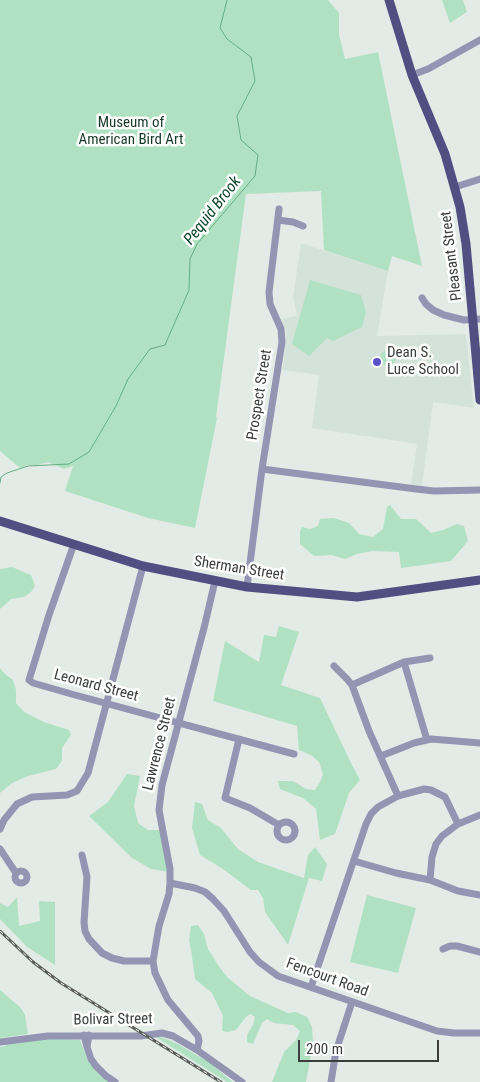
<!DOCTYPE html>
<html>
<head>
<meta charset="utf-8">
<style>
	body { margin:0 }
	#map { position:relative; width:480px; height:1082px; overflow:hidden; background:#e3ebe6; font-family:"Roboto Condensed",sans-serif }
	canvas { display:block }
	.scale { position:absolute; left:298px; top:1040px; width:141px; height:22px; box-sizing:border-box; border:2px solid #3b3e3c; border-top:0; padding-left:6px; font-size:15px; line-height:18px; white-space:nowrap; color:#3b3e3c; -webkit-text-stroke:4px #fff; paint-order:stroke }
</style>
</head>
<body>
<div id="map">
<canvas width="480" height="1082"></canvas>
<div class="scale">200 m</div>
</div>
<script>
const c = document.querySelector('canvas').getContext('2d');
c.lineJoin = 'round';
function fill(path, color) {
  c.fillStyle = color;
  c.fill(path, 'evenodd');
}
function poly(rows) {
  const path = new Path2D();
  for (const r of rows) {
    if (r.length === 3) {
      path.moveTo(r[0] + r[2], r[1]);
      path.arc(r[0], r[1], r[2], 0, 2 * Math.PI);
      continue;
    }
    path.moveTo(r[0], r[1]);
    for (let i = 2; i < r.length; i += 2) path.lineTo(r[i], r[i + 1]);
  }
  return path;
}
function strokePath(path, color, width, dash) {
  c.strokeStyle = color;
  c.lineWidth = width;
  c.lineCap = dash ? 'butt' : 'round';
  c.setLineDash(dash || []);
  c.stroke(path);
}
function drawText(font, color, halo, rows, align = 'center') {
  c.font = font + ' "Roboto Condensed",sans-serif';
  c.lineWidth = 5;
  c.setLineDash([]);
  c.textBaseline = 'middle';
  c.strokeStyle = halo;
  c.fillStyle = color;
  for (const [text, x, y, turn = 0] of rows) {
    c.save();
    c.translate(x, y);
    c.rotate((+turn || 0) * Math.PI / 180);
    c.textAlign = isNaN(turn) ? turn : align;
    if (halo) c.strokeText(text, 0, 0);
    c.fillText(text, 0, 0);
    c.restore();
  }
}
const built = poly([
	[301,243,388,271,377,336,466,334,474,408,433,402,422,486,411,485,417,444,312,428,319,375,283,370,286,331,281,319,297,316,293,297]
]);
const green = poly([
	[0,0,328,0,339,13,339,35,345,59,378,52,422,266,392,256,388,271,324,250,321,191,246,194,216,417,217,418,195,528,148,518,65,491,73,466,64,469,48,462,38,465,28,465,20,468,0,451],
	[442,0,463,0,467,12,450,23],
	[310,280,361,295,366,312,362,327,333,341,327,338,309,356,292,344],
	[388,358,8],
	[390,505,401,519,416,519,431,533,443,530,457,524,464,526,468,541,451,561,401,568,399,552,372,551,357,554,345,559,332,555,314,556,300,544,300,531,302,527,310,529,318,526,320,519,334,518,349,523,359,534,373,537,383,529,387,507],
	[12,567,31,575,35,586,31,592,24,597,11,599,0,609,0,569],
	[279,626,299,632,281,685,320,698,351,763,360,780,349,793,335,834,320,840,316,809,303,798,280,789,278,781,293,781,306,789,315,790,320,782,323,774,319,762,311,755,299,750,297,726,213,701,225,641,259,662,264,635,276,637],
	[0,668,5,674,13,680,16,690,16,703,24,712,44,722,69,730,71,735,62,748,62,761,56,769,28,776,12,783,0,793],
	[127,774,140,776,134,806,138,823,148,830,163,830,170,872,151,869,132,858,89,816,108,802],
	[195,802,202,804,208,820,221,828,238,849,258,862,304,878,308,855,315,847,327,864,322,881,309,878,288,945,265,912,263,898,258,890,251,890,223,869,200,855,192,828],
	[367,895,416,908,398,973,350,962],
	[17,897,19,926,40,921,39,901,55,902,55,965,27,947,0,919,0,903,8,907],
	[198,925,204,934,208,949,218,965,227,977,250,996,288,1013,296,1012,307,1017,312,1027,313,1044,306,1082,272,1082,284,1052,296,1040,300,1031,293,1025,274,1023,267,1019,262,1023,253,1044,247,1042,247,1035,253,1025,255,1017,250,1014,246,1017,236,1030,228,1032,222,1031,223,1016,212,993,195,979,191,949,189,941,191,926],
	[0,990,21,1008,25,1015,28,1034,0,1038],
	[154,1036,161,1037,178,1044,210,1063,233,1082,227,1082],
	[49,1038,80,1040,88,1061,111,1082,0,1082,0,1047,6,1046,5,1043]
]);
const stream = poly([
	[0,483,1,477,7,473,28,466,69,464,89,452,116,406,128,379,150,349,165,345,189,290,190,259,197,244,255,176,258,155,241,140,237,116,255,81,251,57,227,39,220,28,227,0]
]);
const minor = poly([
	[412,75,428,69,480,40],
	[455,187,480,179],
	[278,220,293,222,303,226],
	[422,298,426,304,433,310,444,315,464,320,480,319],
	[262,469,416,489,434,491,480,490],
	[74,544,49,615,29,680,33,683,75,695,294,754],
	[247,587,262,469,282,342,281,329,270,304,269,292,279,209],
	[404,662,427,740],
	[334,666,347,679,352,685,369,731,398,796],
	[352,685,404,662,430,658],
	[239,739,225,798,250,808,279,825],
	[381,756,414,743,431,739,480,743],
	[286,831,9],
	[0,829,4,820,17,804,32,797,67,795,77,791,88,773,143,566],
	[0,849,16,873],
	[82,855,87,877,84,922,85,931,89,939,102,953,112,958,124,961,153,961],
	[354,861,396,873,430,880,458,891,480,895],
	[21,877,6],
	[430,880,432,857,436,844,442,836,458,824,480,815],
	[170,883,195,888,205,892,213,899,224,911,250,952,259,962,278,976,437,1031,454,1033,480,1033],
	[443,949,450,946,457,946,480,952],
	[311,987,366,824,371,814,378,807,398,796,424,789,431,790,445,797,458,824],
	[84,1035,87,1047,89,1035],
	[0,1042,48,1036,141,1036,162,1033,173,1036,197,1050,242,1082],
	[87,1047,91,1059,96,1066,106,1076,115,1082],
	[197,1050,199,1041,198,1036,168,1000,155,973,153,961,159,926,169,894,170,883,170,869,159,810,162,785,204,628,215,581],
	[331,1082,336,1051,352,1002]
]);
const major = poly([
	[389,0,412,75,445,154,460,207,466,244,480,400],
	[0,521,143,566,247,587,357,597,480,580]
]);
const rail = poly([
	[0,931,33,962,61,983,221,1082]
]);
const markers = [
	[377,362,5,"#5d51ca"]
];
const parkNames = [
	["Museum of",131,123],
	["American Bird Art",131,140]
];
const streetNames = [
	["Pleasant Street",452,256,-97],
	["Prospect Street",260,395,-81],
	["Sherman Street",239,569,9],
	["Leonard Street",96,686,15],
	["Lawrence Street",160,744,-76],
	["Fencourt Road",327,978,20],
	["Bolivar Street",113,1020,-1]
];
const poiNames = [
	["Dean S.",387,353],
	["Luce School",387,370]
];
const waterNames = [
	["Pequid Brook",213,211,-52]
];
fill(built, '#d4e3d9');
fill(green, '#b1e1c3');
strokePath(stream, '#64ae84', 1);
strokePath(minor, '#9395b3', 7);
strokePath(major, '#4f4f82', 9);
strokePath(rail, '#5a5e5b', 3);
strokePath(rail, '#fff', 1, [4]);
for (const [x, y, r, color] of markers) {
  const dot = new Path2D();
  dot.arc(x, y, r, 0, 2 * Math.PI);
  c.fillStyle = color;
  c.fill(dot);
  strokePath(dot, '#fff', 2);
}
drawText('15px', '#183927', '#fff', parkNames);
drawText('15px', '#3b3e3c', '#fff', streetNames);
drawText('15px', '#3b3e3c', '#fff', poiNames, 'left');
drawText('italic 16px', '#0c482c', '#fff', waterNames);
</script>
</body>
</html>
